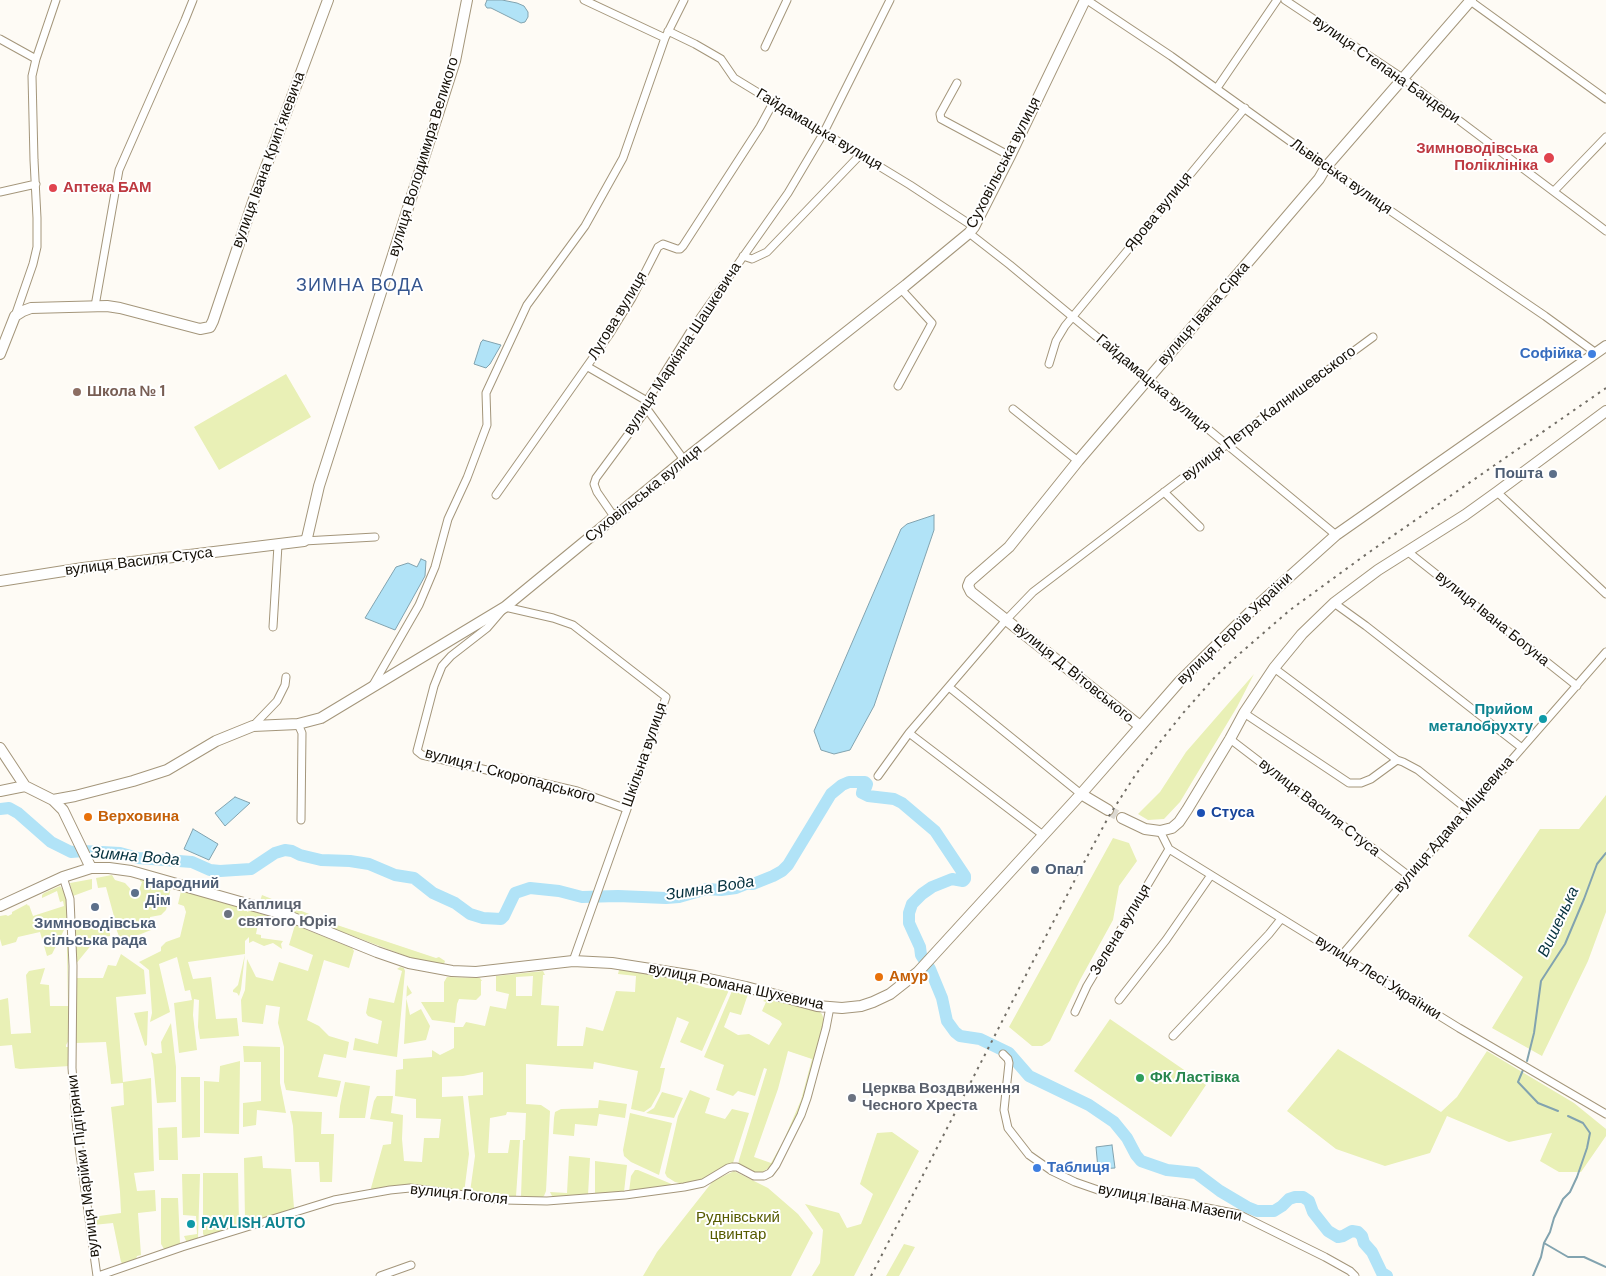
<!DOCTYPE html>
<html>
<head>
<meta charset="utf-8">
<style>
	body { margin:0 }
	canvas { display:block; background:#fefbf5 }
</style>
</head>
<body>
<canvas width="1606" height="1276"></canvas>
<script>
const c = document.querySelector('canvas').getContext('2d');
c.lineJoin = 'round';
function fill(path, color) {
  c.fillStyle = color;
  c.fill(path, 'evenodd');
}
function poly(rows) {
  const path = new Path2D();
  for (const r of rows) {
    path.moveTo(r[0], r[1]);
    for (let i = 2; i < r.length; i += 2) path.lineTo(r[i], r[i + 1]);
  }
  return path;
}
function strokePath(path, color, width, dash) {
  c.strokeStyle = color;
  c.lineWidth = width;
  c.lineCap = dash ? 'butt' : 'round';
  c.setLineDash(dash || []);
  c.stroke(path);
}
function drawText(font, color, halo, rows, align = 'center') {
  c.font = font + ' "DM Sans",sans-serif';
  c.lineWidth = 4;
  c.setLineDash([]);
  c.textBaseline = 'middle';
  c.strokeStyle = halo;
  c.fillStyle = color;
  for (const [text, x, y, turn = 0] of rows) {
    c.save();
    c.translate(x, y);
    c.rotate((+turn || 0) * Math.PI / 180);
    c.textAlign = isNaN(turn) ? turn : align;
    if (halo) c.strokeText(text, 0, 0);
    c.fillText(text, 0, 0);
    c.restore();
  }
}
const green = poly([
	[286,374,311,417,219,470,194,427],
	[1254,674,1237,707,1180,802,1164,819,1148,820,1138,814,1160,792,1186,752],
	[1606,795,1606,912,1588,961,1542,1056,1492,1028,1523,977,1468,936,1540,829,1579,829],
	[1113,838,1129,843,1137,861,1119,886,1113,920,1080,980,1050,1041,1042,1046,1032,1046,1009,1027],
	[112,875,115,880,125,883,137,896,142,882,140,881,140,878,171,887,166,910,161,915,150,917,151,930,121,942,113,920,115,920,106,887,98,888,96,878],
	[92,879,92,889,73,896,70,883],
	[60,886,65,893,68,915,65,928,52,954,47,956,40,932,18,937,16,942,2,946,0,939,0,916,6,915,8,916,12,914,12,912,27,904,28,906,29,905,33,916,64,906,63,901,60,902,57,891,42,898,42,895,44,893],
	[181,891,211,899,212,898,217,901,237,907,241,905,248,912,249,910,290,923,290,926,264,917,265,919,261,921,261,926,258,924,256,934,261,935,261,938,283,941,281,944,282,949,273,943,264,946,253,941,249,943,249,937,245,941,245,954,241,989,239,996,237,993,233,992,233,990,238,985,245,954,188,962,193,979,211,977,216,1019,237,1018,239,1036,200,1039,198,1027,199,1000,194,999,193,1015,197,1050,179,1053,174,1003,192,1000,190,990,185,991,177,957,159,964,170,1012,150,1022,152,1013,149,970,139,962,161,951,161,947,166,942,180,937,186,912,184,906,178,904],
	[262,895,334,924,436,958,439,957,445,961,444,964,442,965,414,959,260,901],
	[103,921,110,924,110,936,97,938,75,965,74,923],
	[295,925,352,948,354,951,349,968,324,960,307,1020,319,1026,329,1036,349,1042,346,1058,324,1054,318,1077,341,1081,337,1097,286,1090,284,1082,284,1047,278,1023,280,1007,266,1005,263,1024,242,1022,241,1000,245,990,247,959,256,977,273,981,279,962,308,971,313,955,289,945],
	[68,943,69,1040,66,1045,66,1047,70,1047,70,1066,20,1069,15,1068,12,1045,0,1046,0,1000,8,998,11,1034,31,1033,26,975,29,971,45,968,40,984,49,985,50,1006,68,1006,67,951,67,945],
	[121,954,144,970,146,994,116,997,123,1082,151,1078,154,1171,134,1173,137,1191,155,1190,156,1211,138,1213,141,1255,137,1256,136,1259,123,1264,121,1262,113,1223,93,1225,92,1217,121,1213,120,1192,111,1107,124,1105,123,1083,111,1084,106,1042,76,1043,75,978,103,978,108,965,116,966],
	[400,967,404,968,405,971,397,1057,353,1050,355,1038,378,1044,382,1021,368,1016,366,1013,369,998,394,1003,402,971,397,969],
	[621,969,680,979,706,988,729,990,702,1051,680,1042,689,1022,677,1017,660,1068,665,1068,660,1091,651,1107,644,1112,631,1109,638,1071,594,1062,593,1069,526,1064,526,1104,541,1105,550,1111,546,1191,544,1196,541,1198,522,1197,521,1196,523,1140,525,1140,526,1113,507,1112,506,1115,490,1118,488,1153,508,1153,510,1140,520,1140,516,1196,513,1198,470,1192,475,1156,468,1096,483,1095,483,1072,463,1076,442,1077,442,1097,463,1096,469,1154,464,1193,412,1185,411,1184,407,1184,405,1186,372,1190,371,1188,383,1145,391,1144,393,1122,370,1119,374,1101,377,1096,393,1096,391,1113,403,1115,402,1139,404,1161,422,1162,424,1138,439,1138,441,1119,416,1118,416,1099,395,1096,396,1070,403,1069,403,1059,432,1057,432,1050,440,1055,454,1048,454,1027,463,1027,466,1022,485,1026,490,1006,506,1009,509,994,496,991,496,976,543,971,545,975,543,975,541,1005,559,1006,557,1046,583,1046,586,1027,603,1031,616,991,635,992,636,976,618,974,619,970],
	[533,976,532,996,516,996,516,977],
	[447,977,480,978,482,981,481,981,481,995,476,1000,459,999,457,1004,455,1023,432,1020,421,1002,444,1002,444,982],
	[407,985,412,993,406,997,410,1015,421,1009,430,1026,426,1040,404,1044],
	[732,991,748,994,741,1015,730,1012,724,1027,738,1035,749,1034,769,1045,782,1024,780,1021,762,1011,766,1002,763,1001,766,999,819,1011,822,1014,824,1020,823,1028,802,1107,773,1165,761,1173,752,1173,738,1165,739,1160,767,1069,764,1068,755,1096,738,1091,733,1096,716,1090,724,1065,704,1057],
	[788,1051,812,1059,801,1100,783,1142,771,1163,754,1157,778,1089],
	[148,1011,147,1045,145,1046,134,1013],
	[1110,1019,1206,1085,1171,1137,1074,1071],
	[171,1023,176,1067,176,1102,157,1103,153,1061,151,1052,155,1054,162,1053,161,1042],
	[243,1046,280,1047,280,1083,286,1113,257,1110,256,1125,243,1127,243,1103,261,1101,261,1062,244,1062],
	[1338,1049,1441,1112,1457,1097,1487,1051,1574,1103,1606,1129,1606,1136,1581,1172,1559,1172,1540,1161,1552,1133,1509,1142,1447,1116,1430,1153,1385,1166,1336,1149,1287,1111],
	[240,1061,239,1134,204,1133,204,1081,219,1082,220,1066],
	[181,1077,200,1077,200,1137,182,1138],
	[345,1082,370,1086,365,1118,339,1118,340,1106],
	[690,1090,710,1098,705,1113,725,1119,732,1109,749,1113,733,1163,702,1181,688,1185,675,1182,667,1177,665,1173,678,1116],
	[662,1092,683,1098,674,1118,646,1113,654,1108],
	[599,1100,627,1104,625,1118,599,1114,597,1126,575,1124,574,1136,553,1134,554,1118,555,1112,561,1109,598,1108],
	[290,1111,322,1112,321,1134,334,1134,332,1182,320,1182,319,1162,295,1162,293,1126],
	[630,1113,672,1123,659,1175,631,1162,624,1156,623,1150],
	[177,1127,178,1160,159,1160,158,1128],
	[892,1132,919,1151,854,1276,812,1276,820,1263,823,1230,805,1204,839,1213,847,1228,861,1224,873,1194,860,1184,877,1133],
	[262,1156,263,1168,291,1169,294,1208,248,1224,245,1221,244,1158],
	[569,1156,590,1158,588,1195,554,1197,552,1196,550,1192,567,1193],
	[595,1161,627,1165,624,1192,595,1194],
	[635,1170,638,1170,674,1185,629,1192,631,1176],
	[734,1171,768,1188,798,1214,813,1233,791,1276,643,1276,657,1252,713,1181],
	[203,1173,238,1173,239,1224,239,1225,227,1231,205,1237,203,1234],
	[182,1174,200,1174,198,1238,197,1240,187,1243,184,1236,197,1234,196,1216,183,1215],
	[161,1198,178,1198,180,1244,169,1249,164,1249,161,1244],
	[904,1244,915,1247,899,1276,886,1276]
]);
const water = poly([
	[487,0,502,0,517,3,524,6,528,12,528,17,525,22,521,23,491,8,487,8,485,5,487,0],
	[483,340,501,345,490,364,486,368,474,364,481,342,483,340],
	[934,515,934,530,874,706,850,750,834,754,821,750,814,731,901,529,907,524,934,515],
	[421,559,426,561,425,576,395,630,365,618,396,567,408,563,417,567,421,559],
	[235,797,250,803,225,826,215,813,235,797],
	[193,829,218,844,209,860,184,849,193,829],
	[1112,1145,1115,1168,1098,1169,1096,1147,1112,1145]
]);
const stream = poly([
	[1527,1061,1534,1033,1541,981,1565,944,1584,899,1597,864,1606,853],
	[1523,1070,1518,1082,1538,1103,1558,1111],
	[1568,1116,1583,1123,1590,1133,1587,1148,1577,1177,1570,1192,1563,1199,1554,1218,1550,1232,1544,1243,1568,1257,1584,1257,1606,1267],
	[1533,1276,1541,1257,1544,1243]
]);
const river = poly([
	[0,809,9,808,18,813,51,842,71,852,83,851,120,853,138,858,192,862,210,870,220,871,251,869,275,853,285,850,292,851,300,855,321,860,350,861,369,864,395,875,414,878,433,893,455,903,470,914,483,918,501,919,504,916,515,893,530,888,559,891,582,897,618,896,666,898,679,897,707,889,721,890,736,888,746,884,753,884,773,876,782,871,788,865,831,794,842,785,849,782,865,782,867,784,866,787,863,789,862,793,868,796,894,799,902,803,935,831,965,876,965,879,963,881,952,879,932,887,922,894,912,904,909,913,909,923,920,947,921,955,930,969,942,998,947,1021,955,1032,960,1036,980,1039,1009,1053,1029,1076,1089,1105,1114,1122,1127,1138,1136,1155,1141,1161,1167,1170,1196,1173,1220,1191,1247,1207,1257,1211,1274,1211,1282,1206,1289,1199,1295,1197,1303,1197,1309,1201,1313,1212,1328,1231,1338,1237,1343,1236,1352,1231,1358,1232,1362,1236,1364,1243,1372,1252,1382,1273,1387,1276]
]);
const secondaryTunnel = poly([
	[1108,810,1122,818]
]);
const street = poly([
	[584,0,665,38],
	[1087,0,1171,56,1326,167,1545,316,1596,353],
	[1285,0,1404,79,1606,231],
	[1469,0,1606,99],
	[668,31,695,44,721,59,734,78,910,185,974,227],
	[0,39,36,59],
	[765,47,787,0],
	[957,83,940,114,941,119,1010,156],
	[1217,88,1277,0],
	[1554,191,1606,137],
	[0,192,36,184],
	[969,233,1010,265,1336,535],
	[743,256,752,259,767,252,860,155],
	[95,306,119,170,185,20,193,0],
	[15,316,33,264,37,247,37,218,34,160,32,76,36,59,56,0],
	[1049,364,1056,341,1065,326,1245,108],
	[588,367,647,401],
	[898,386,932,323,901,289],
	[647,409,684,460],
	[1013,409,1078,461],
	[1164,492,1200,527],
	[1497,492,1606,594],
	[496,495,609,335,632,298,658,247,663,244,677,249,680,249,683,246,760,127,773,103],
	[615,518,597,492,594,484,596,478,647,409,647,401,690,332,788,193,823,134,890,0],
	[304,541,375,537],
	[1407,551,1577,686],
	[1334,603,1366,626,1522,748],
	[273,627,278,545],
	[1274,668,1397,760],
	[373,685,419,605,435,567,448,519,467,478,487,425,486,393,527,305,585,226,623,158,665,38,684,0],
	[949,687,1081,794],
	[1244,713,1349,783,1361,783,1371,779,1397,760,1403,762,1418,770,1468,810],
	[298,724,302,733,301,820],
	[253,726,277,701,285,685,286,677],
	[909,733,1043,835],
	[1230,739,1409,876],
	[878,776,909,733,1006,620,1033,592,1226,445,1373,337],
	[1160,831,1169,849,1459,1028,1606,1114],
	[63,877,70,899,73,966,72,1068,77,1133,97,1276],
	[1342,955,1409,876,1431,852,1606,652],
	[573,961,627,809,666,697,573,625,553,618,505,607,487,628,451,656,442,666,434,686,417,751,422,755,577,791,627,809],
	[1119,1000,1166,940,1211,875],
	[1075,1012,1087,986,1169,849],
	[1173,1036,1269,934,1281,919],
	[1003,1054,1008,1059,1009,1063,1004,1110,1008,1128,1029,1155,1052,1171,1075,1182,1098,1190,1182,1203,1238,1214,1325,1257,1350,1271,1355,1276],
	[98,1276,182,1247,334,1200,390,1190,410,1188,504,1200,547,1201,625,1195,684,1187,703,1183,728,1168,732,1167,737,1167,754,1176,764,1176,770,1173,776,1165,801,1115,807,1098,826,1028,830,1007],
	[380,1276,411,1265]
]);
const secondary = poly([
	[0,354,15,316,23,311,31,308,107,306,120,308,200,329,210,327,213,321,254,199,328,0],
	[0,581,83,568,304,541,307,538,319,486,455,61,467,0],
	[1140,726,971,592,968,586,970,581,1009,547,1078,461,1319,179,1326,167,1471,0],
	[0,748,25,786,53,800,63,810,91,868],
	[0,791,25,786],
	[1081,794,1108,810],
	[53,800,75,796,133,781,167,770,216,741,253,726,298,724,321,718,505,607,684,460,906,285,969,233,974,227,1010,156,1085,0],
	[1122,818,1145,829,1160,831,1172,828,1179,822,1187,810,1230,739,1244,713,1274,668,1302,634,1334,603,1378,570,1465,515,1497,492,1606,411],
	[0,906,63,877,91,868,109,868,131,871,286,915,377,952,409,963,452,971,476,972,573,961,612,963,695,976,746,987,817,1006,842,1008,861,1006,873,1002,890,994,918,972,1081,794,1180,681,1249,613,1336,535,1606,346]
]);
const rail = poly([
	[871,1276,1080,870,1109,816,1136,774,1160,742,1184,712,1215,677,1237,656,1290,610,1368,553,1606,388]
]);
const markers = [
	[1549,158,6,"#e0444e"],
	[53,188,5,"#e0444e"],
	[1592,354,5,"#3f7fe0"],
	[77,392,5,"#8d6e63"],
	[1553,474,5,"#5c6f8a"],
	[1543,719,5,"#0f9aa8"],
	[1201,813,5,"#1a4fb4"],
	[88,817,5,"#e8710a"],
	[1035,870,5,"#5c6f8a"],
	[135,893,5,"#5c6f8a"],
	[95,907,5,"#5c6f8a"],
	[228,914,5,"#6b7280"],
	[879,977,5,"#e8710a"],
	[1140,1078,5,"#2e9e5b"],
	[852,1098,5,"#6b7280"],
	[1037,1168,5,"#3f7fe0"],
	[191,1224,5,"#0f9aa8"]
];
const streetNames = [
	["вулиця Степана Бандери",1386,70,35],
	["Гайдамацька вулиця",819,130,31],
	["вулиця Володимира Великого",424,157,-73],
	["вулиця Івана Крипʼякевича",269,160,-70],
	["Суховільська вулиця",1004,163,-63],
	["Львівська вулиця",1341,177,35],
	["Ярова вулиця",1159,212,-51],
	["вулиця Івана Сірка",1204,314,-49],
	["Лугова вулиця",618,316,-59],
	["вулиця Маркіяна Шашкевича",683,349,-57],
	["Гайдамацька вулиця",1153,384,40],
	["вулиця Петра Калнишевського",1269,414,-37],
	["Суховільська вулиця",644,494,-39],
	["вулиця Василя Стуса",139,562,-7],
	["вулиця Івана Богуна",1492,619,39],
	["вулиця Героїв України",1235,629,-44],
	["вулиця Д. Вітовського",1073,673,39],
	["Шкільна вулиця",645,755,-71],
	["вулиця І. Скоропадського",510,776,15],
	["вулиця Василя Стуса",1319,808,38],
	["вулиця Адама Міцкевича",1454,825,-49],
	["Зелена вулиця",1121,930,-59],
	["вулиця Лесі Українки",1378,978,32],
	["вулиця Романа Шухевича",736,987,12],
	["вулиця Марійки Підгірянки",84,1166,-97],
	["вулиця Гоголя",459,1195,6],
	["вулиця Івана Мазепи",1170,1203,11]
];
const healthNames = [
	["Зимноводівська",1538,149],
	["Поліклініка",1538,166],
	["Аптека БАМ",63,188,"left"]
];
const shopNames = [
	["Софійка",1582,354],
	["Таблиця",1047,1168,"left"]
];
const educationNames = [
	["Школа № 1",87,392]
];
const serviceNames = [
	["Пошта",1543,474,"right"],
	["Опал",1045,870],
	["Народний",145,884],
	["Дім",145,901],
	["Зимноводівська",95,924,"center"],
	["сільська рада",95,941,"center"]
];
const cultureNames = [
	["Прийом",1533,710],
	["металобрухту",1533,727],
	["PAVLISH AUTO",201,1224,"left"]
];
const transitNames = [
	["Стуса",1211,813]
];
const foodNames = [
	["Верховина",98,817],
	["Амур",889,977]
];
const worshipNames = [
	["Каплиця",238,905],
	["святого Юрія",238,922],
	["Церква Воздвиження",862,1089],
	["Чесного Хреста",862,1106]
];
const leisureNames = [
	["ФК Ластівка",1150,1078]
];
const parkNames = [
	["Руднівський",738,1218],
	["цвинтар",738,1235]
];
const waterNames = [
	["Зимна Вода",135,857,5],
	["Зимна Вода",710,889,-9],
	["Вишенька",1559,922,-65]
];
const quarterNames = [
	["ЗИМНА ВОДА",360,286]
];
fill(green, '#e9f0b6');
fill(water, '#b1e3f7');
strokePath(water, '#82a3af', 1);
strokePath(stream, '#82a3af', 2);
strokePath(river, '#b1e3f7', 12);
strokePath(secondaryTunnel, '#dbd8d1', 10, [10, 5]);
strokePath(street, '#a4967b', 9);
strokePath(secondary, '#a4967b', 12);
strokePath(street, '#fff', 7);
strokePath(secondary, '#fff', 10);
strokePath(rail, '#726e66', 2, [2.5, 5]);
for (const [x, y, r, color] of markers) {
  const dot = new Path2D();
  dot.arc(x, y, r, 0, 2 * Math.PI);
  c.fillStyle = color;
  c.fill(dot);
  strokePath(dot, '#fff', 2);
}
drawText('15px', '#140f06', '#fff', streetNames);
drawText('bold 15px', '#be3a42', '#fff', healthNames, 'right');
drawText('bold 15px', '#366cbe', '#fff', shopNames, 'right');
drawText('bold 15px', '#785e54', '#fff', educationNames, 'left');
drawText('bold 15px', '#4e5e75', '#fff', serviceNames, 'left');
drawText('bold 15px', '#0d838f', '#fff', cultureNames, 'right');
drawText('bold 15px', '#164399', '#fff', transitNames, 'left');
drawText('bold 15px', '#c56008', '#fff', foodNames, 'left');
drawText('bold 15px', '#5b616d', '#fff', worshipNames, 'left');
drawText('bold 15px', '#27864d', '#fff', leisureNames, 'left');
drawText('15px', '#565b00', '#fff', parkNames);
drawText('italic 16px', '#05313e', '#fff', waterNames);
c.letterSpacing = '1px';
drawText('18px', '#36568f', '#fff', quarterNames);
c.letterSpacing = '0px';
</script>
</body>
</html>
